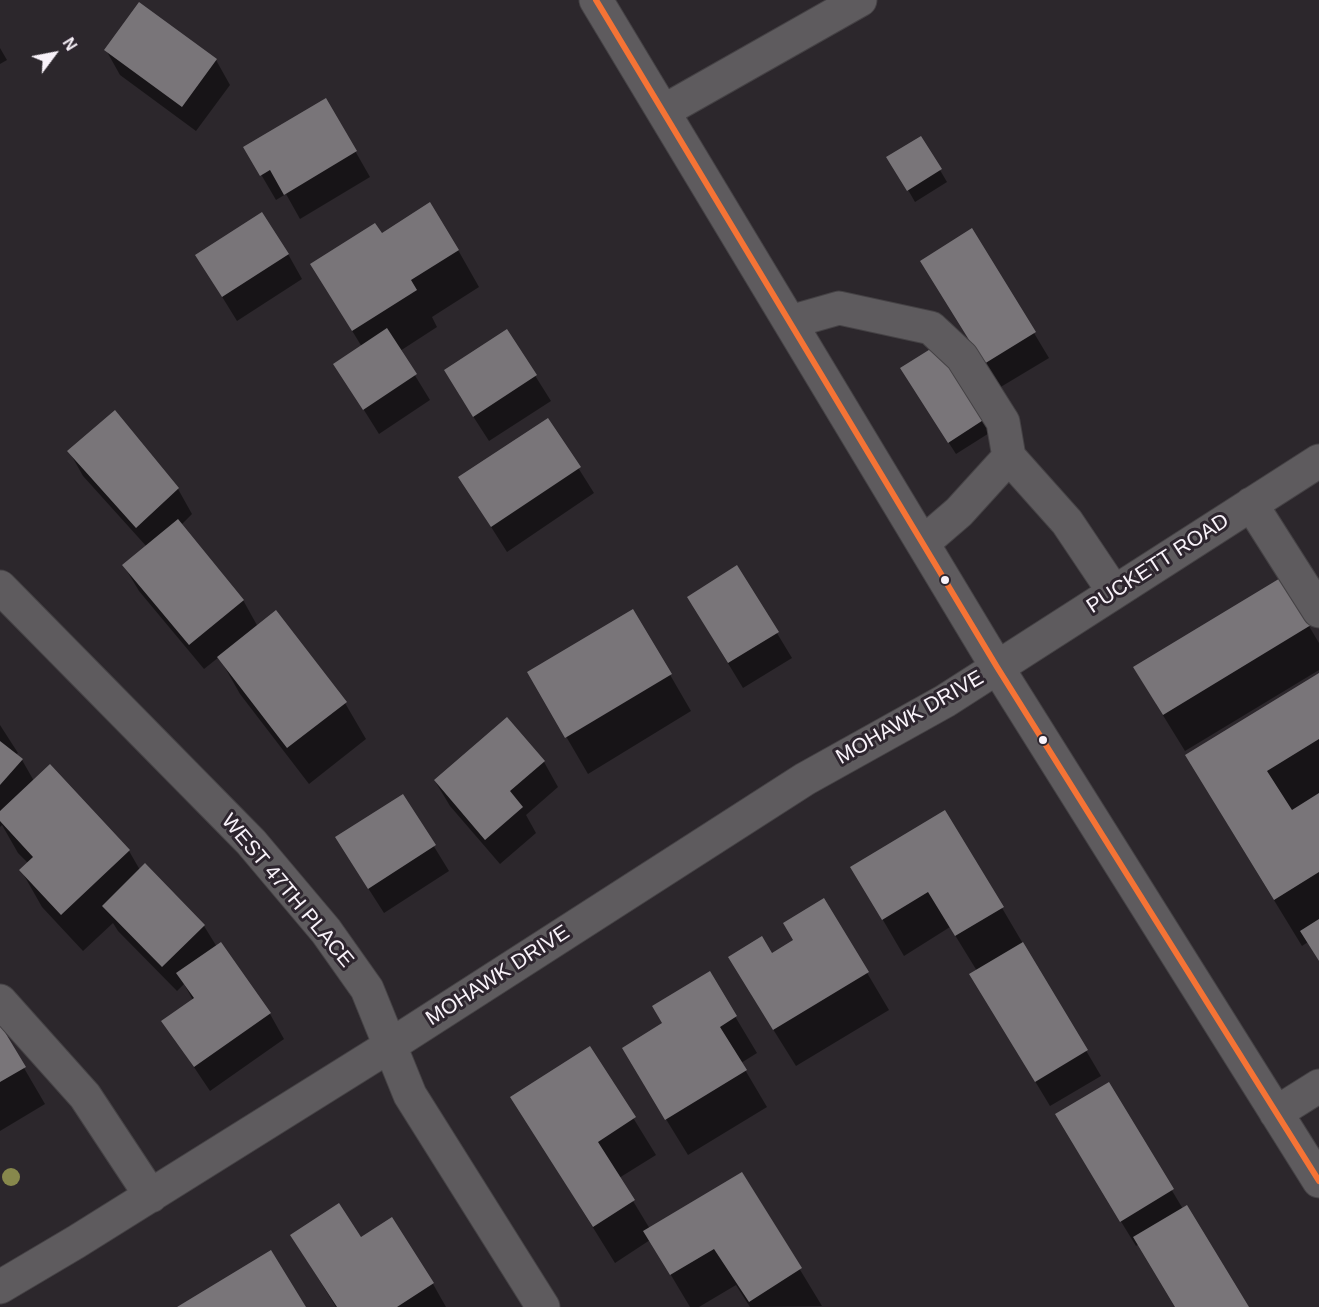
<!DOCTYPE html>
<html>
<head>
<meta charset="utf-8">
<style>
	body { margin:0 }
	#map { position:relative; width:1319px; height:1307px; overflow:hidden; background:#2c272c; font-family:Helvetica,sans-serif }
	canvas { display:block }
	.north { position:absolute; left:24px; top:24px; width:60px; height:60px; -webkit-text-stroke:4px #2d252e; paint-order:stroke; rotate:58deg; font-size:16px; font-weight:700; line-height:24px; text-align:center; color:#f8f2f9 }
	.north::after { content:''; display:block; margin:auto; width:21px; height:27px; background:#f8f2f9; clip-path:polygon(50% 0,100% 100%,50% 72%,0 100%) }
</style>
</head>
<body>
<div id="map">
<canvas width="1319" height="1307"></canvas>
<div class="north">N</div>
</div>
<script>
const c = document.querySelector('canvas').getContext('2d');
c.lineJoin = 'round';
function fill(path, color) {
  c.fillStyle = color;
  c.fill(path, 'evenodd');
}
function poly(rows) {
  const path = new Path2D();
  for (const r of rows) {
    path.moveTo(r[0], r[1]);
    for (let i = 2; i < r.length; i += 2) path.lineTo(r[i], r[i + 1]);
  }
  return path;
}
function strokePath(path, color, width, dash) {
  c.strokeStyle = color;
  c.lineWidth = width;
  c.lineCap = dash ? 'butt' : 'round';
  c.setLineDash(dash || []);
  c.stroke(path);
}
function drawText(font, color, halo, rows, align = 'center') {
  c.font = font + ' Helvetica,sans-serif';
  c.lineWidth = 6;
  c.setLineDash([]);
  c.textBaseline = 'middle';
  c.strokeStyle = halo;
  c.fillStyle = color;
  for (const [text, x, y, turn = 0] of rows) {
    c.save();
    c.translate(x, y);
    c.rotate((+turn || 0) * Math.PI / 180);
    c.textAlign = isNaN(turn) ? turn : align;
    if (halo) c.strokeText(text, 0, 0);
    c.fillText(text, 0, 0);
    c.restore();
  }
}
const shadow = poly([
	[0,48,7,60,0,64],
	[106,50,216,60,230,85,196,131,120,75],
	[326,100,370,177,300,219,286,194,276,200,245,147],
	[921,138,947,182,915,202,889,157],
	[972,230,1049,358,999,388,937,286],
	[381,235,458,250,479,287,432,317,437,327,400,351,430,400,379,434,335,364,362,347,312,265],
	[288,254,302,279,237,321,197,256],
	[507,331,551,401,489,441,460,396],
	[939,345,994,430,956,454,909,381],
	[548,420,594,493,507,552,460,478],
	[69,451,178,489,192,514,181,525,243,600,258,627,345,703,366,739,309,784,240,694,219,657,204,669,139,591,124,566,147,547,83,476],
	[737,567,792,658,743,688,703,622],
	[1281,579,1319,643,1319,670,1185,751,1156,704],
	[633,611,691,711,588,774,529,673],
	[1319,675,1319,961,1308,942,1302,946,1214,802],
	[507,719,544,762,558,787,526,815,536,833,500,864,450,806,435,781],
	[0,725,18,753,15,755,22,760,34,781,50,766,129,851,140,870,204,926,217,947,220,944,270,1014,284,1039,210,1091,163,1021,193,1000,184,984,177,991,118,931,113,923,83,951,42,907,21,870,28,863,18,853,2,825,0,827],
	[403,796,449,871,384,913,352,863],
	[852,867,1002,908,1101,1076,1050,1106,986,1000,977,971,950,927,904,956],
	[824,900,889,1010,796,1066,751,994],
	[709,973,757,1053,741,1063,767,1107,688,1155,645,1085,664,1024],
	[0,1027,45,1104,0,1131],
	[590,1048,656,1155,619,1178,650,1229,742,1174,822,1306,750,1307,736,1285,699,1307,690,1307,650,1240,615,1263,512,1097],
	[1108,1084,1183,1209,1247,1307,1176,1307,1139,1244,1136,1246,1071,1140],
	[292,1236,361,1239,433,1284,446,1307,336,1307]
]);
const building = poly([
	[139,2,217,59,182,107,104,50],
	[326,98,357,151,284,195,270,170,260,176,243,147],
	[921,136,942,169,907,191,886,157],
	[430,202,459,250,411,280,417,290,352,331,310,264,375,223,382,233],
	[262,212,289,254,222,297,195,255],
	[972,228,1036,332,984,364,920,261],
	[387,328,417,374,363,410,333,364],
	[507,329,537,375,473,417,444,370],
	[940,343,988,417,948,443,900,368],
	[115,410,179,488,136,528,67,451],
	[548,418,581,467,491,527,458,477],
	[178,519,244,600,189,645,122,565],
	[737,565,779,632,728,663,687,597],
	[1282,577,1311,625,1163,715,1133,667],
	[633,609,672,674,565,738,527,672],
	[276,610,347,702,287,748,217,657],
	[1319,673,1319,739,1267,771,1292,810,1319,793,1319,872,1274,900,1185,755],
	[507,717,545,761,510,791,523,807,485,840,434,780],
	[0,741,23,759,0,785],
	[50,764,130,850,61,915,19,870,33,857,0,821,0,811],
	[403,794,436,845,368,889,335,837],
	[945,810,1004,907,955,936,928,892,882,920,850,867],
	[145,863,205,925,162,967,102,906],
	[824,898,869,972,773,1030,728,957,762,936,772,953,793,940,783,923],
	[1319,919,1319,961,1300,931],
	[221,942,271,1013,194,1067,161,1021,194,998,176,973],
	[1023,942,1088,1050,1035,1082,969,974],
	[710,971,737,1016,720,1027,747,1070,665,1120,622,1048,662,1023,652,1006],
	[0,1024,26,1067,0,1082],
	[590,1046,636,1117,598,1142,635,1200,593,1227,510,1097],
	[1109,1082,1174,1189,1120,1222,1055,1114],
	[742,1172,802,1268,749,1302,714,1249,670,1275,643,1231],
	[339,1203,361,1237,392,1217,434,1283,397,1307,337,1307,290,1235],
	[1187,1205,1249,1307,1175,1307,1133,1237],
	[271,1250,306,1307,177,1307]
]);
const minor = poly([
	[596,0,997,667,1319,1181],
	[664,111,860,0],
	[790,322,839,308,931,328,962,357,1003,422,1009,457,959,512,923,543],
	[1009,457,1067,522,1114,592],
	[1251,504,1319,611],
	[0,587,251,842,326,931,367,989,410,1095,543,1307],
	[0,1001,85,1096,151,1196],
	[1276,1113,1319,1086],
	[0,1287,76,1242,391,1045,805,779,945,701,1319,461]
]);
const bus1 = poly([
	[596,0,997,667,1319,1181]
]);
const trees = [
	[11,1177]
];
const markers = [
	[945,580,5,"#f8f2f9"],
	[1043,740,5,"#f8f2f9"]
];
const streetNames = [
	["PUCKETT ROAD",1158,564,-33],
	["MOHAWK DRIVE",910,718,-30],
	["WEST 47TH PLACE",287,891,50],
	["MOHAWK DRIVE",498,976,-33]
];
fill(shadow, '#0007');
fill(building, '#797579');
strokePath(minor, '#454245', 35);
strokePath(minor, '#5e5b5e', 33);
strokePath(bus1, '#f57335', 6);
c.fillStyle = '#87884c';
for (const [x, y] of trees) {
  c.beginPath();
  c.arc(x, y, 9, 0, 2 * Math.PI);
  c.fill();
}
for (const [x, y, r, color] of markers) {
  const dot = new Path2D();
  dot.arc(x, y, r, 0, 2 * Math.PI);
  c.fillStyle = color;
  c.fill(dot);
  strokePath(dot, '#2d252e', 2);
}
drawText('21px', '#f8f2f9', '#2d252e', streetNames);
</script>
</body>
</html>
